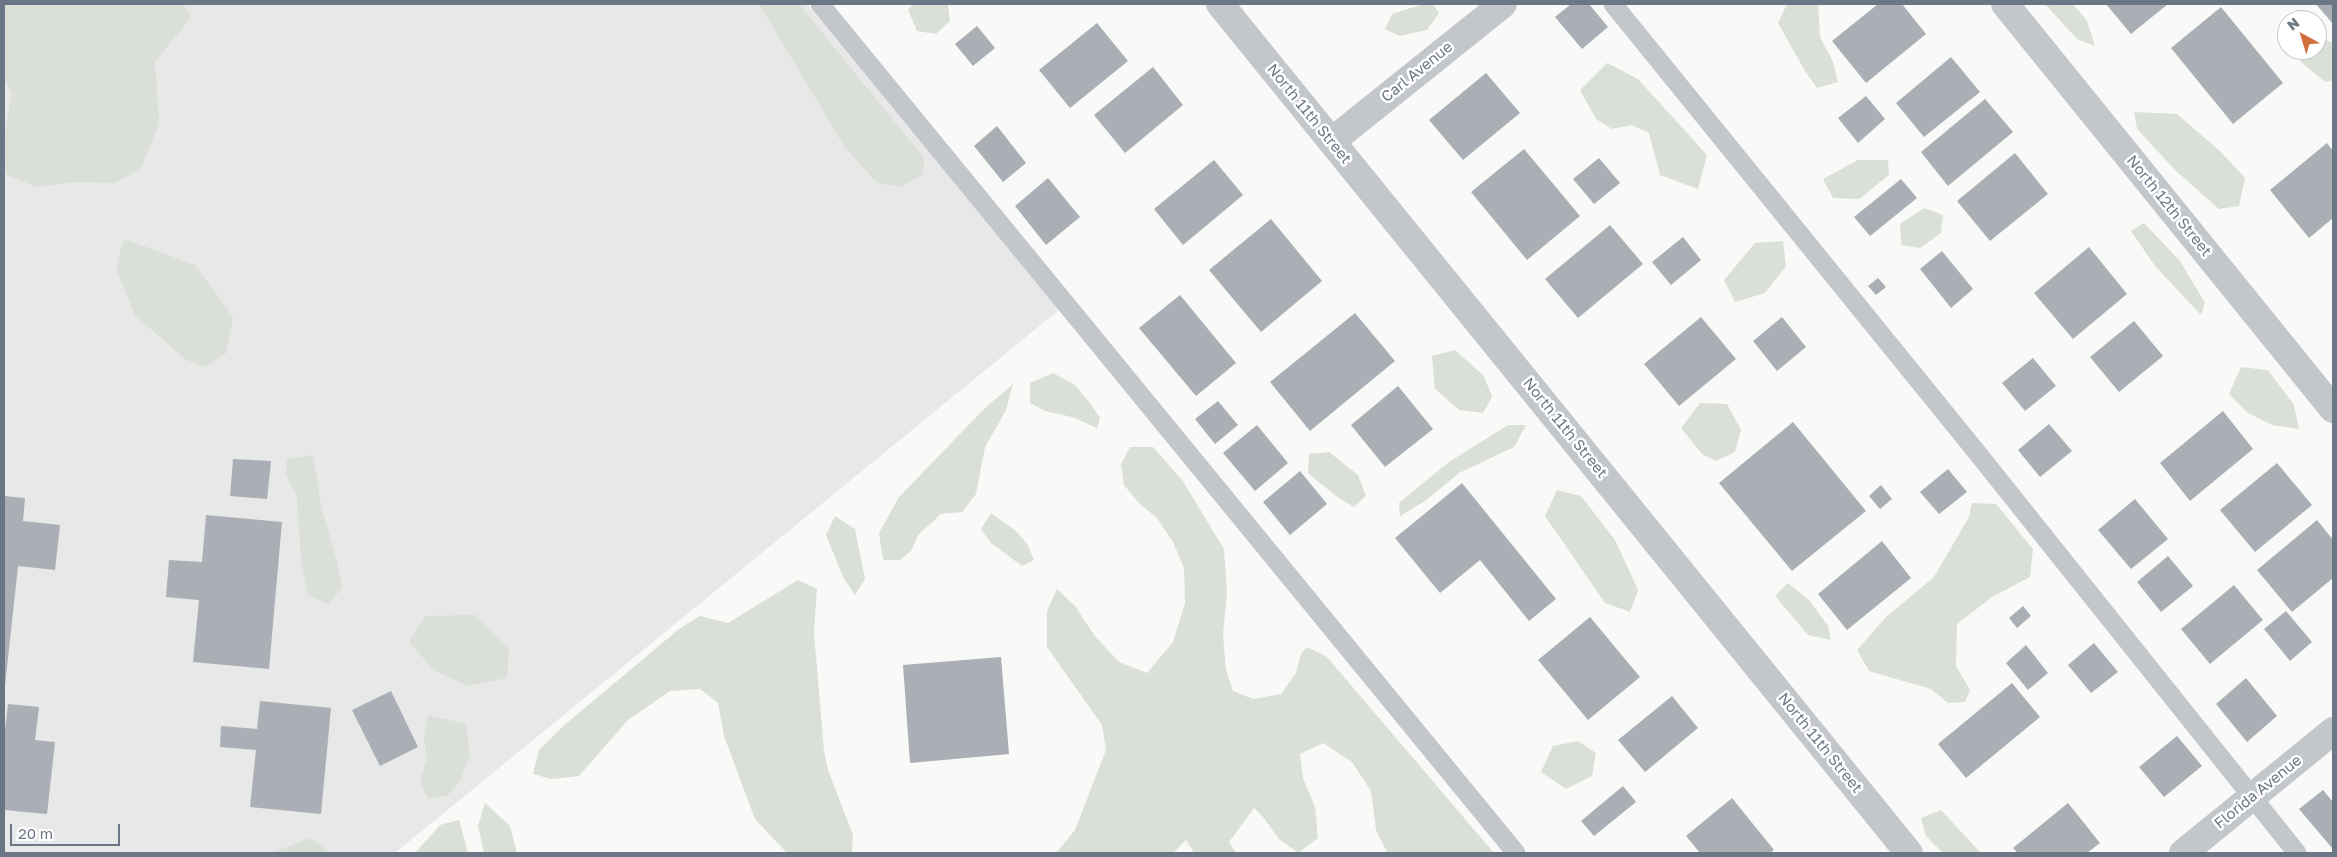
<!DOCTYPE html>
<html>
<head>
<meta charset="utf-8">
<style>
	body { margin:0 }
	#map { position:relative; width:2337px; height:857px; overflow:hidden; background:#f9f9f7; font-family:"Golos Text",sans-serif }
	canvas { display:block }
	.frame { position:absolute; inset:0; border:5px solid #6b7785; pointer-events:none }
	.north { position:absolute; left:2277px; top:10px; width:50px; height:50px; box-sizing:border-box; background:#fff; border:1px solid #c4c9ce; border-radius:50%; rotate:321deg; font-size:14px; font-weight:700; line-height:20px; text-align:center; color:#6b7785 }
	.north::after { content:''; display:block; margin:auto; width:18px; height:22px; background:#d26f3e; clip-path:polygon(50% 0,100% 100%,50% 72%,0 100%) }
	.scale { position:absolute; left:10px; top:824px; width:110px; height:22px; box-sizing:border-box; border:2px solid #6b7785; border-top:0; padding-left:6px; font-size:15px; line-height:18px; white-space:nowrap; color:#6b7785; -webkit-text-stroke:4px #fff; paint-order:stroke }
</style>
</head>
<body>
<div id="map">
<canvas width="2337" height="857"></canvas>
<div class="frame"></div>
<div class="north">N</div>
<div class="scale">20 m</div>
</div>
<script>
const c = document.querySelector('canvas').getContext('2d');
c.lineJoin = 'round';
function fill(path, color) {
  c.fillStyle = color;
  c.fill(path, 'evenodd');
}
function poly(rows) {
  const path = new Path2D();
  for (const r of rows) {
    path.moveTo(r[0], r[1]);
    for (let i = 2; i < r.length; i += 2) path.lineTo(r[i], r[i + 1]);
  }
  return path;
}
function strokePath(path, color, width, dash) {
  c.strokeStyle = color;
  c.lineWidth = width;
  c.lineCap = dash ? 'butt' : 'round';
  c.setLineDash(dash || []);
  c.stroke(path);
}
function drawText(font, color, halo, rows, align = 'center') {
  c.font = font + ' "Golos Text",sans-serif';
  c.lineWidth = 5;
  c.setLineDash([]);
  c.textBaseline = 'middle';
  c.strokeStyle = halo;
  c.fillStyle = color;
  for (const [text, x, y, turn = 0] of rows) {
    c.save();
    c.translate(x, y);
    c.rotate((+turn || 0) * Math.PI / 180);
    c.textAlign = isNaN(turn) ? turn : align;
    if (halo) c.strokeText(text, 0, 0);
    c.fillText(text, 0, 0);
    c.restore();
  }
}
const built = poly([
	[4,4,807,4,1060,309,395,853,4,853]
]);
const green = poly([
	[4,4,183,4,191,17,155,62,159,123,141,168,115,183,77,182,36,187,6,174,4,141,12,93,4,78],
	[759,4,799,4,924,158,923,174,901,187,877,183,844,146],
	[913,4,948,4,950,21,936,34,917,31,908,10],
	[1423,4,1433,4,1439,13,1427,30,1400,36,1385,29,1392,14],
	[1787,4,1818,4,1820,37,1833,62,1838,82,1817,88,1805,71,1778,23],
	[2045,4,2073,4,2087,21,2095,46,2077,39],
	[2317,36,2333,43,2333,80,2325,82,2300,61,2300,50,2317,50],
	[1607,63,1638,79,1707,155,1698,189,1660,175,1649,133,1631,125,1612,129,1596,119,1580,90],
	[2134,112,2177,114,2221,152,2245,178,2239,206,2219,209,2175,170,2137,129],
	[1858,160,1888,160,1889,175,1859,199,1833,198,1823,179],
	[1924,208,1943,215,1941,233,1920,248,1901,245,1900,224],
	[2144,223,2180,261,2205,303,2201,315,2155,266,2131,231],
	[124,239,195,265,233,317,226,353,205,367,185,359,134,314,116,267],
	[1783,241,1786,266,1765,293,1735,302,1724,280,1755,243],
	[1455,350,1484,376,1492,397,1483,413,1459,410,1435,389,1432,356],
	[2241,367,2268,370,2294,405,2299,429,2272,425,2248,413,2229,394],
	[1053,373,1075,385,1090,403,1100,418,1097,428,1072,417,1045,411,1030,403,1030,383],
	[1013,384,1006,410,985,447,976,494,962,512,941,514,918,535,911,551,900,560,883,560,879,533,899,497,986,407],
	[1700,403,1727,404,1741,430,1735,452,1716,461,1702,454,1681,428],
	[1508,425,1526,425,1514,447,1459,473,1425,501,1400,516,1399,503,1449,462],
	[1130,447,1153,447,1182,480,1224,549,1227,591,1223,634,1226,670,1233,691,1253,699,1281,694,1296,673,1301,654,1307,647,1327,657,1494,853,1387,852,1376,830,1371,791,1352,762,1323,743,1300,754,1303,778,1315,807,1318,838,1298,853,1279,839,1263,817,1254,808,1229,842,1236,853,1194,853,1186,840,1173,853,1056,853,1075,830,1106,750,1102,725,1047,647,1047,611,1057,589,1075,606,1094,635,1119,662,1147,673,1173,642,1185,603,1184,568,1173,542,1157,518,1139,503,1124,485,1121,464],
	[1329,452,1358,475,1366,496,1354,507,1337,497,1308,473,1309,454],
	[313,455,322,510,337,561,342,588,328,604,308,595,301,561,297,496,286,475,287,459],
	[1557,490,1581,496,1615,540,1638,590,1630,612,1605,603,1545,516],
	[1972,503,1996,504,2033,549,2030,577,1992,597,1957,624,1956,666,1970,690,1965,702,1948,703,1931,689,1869,671,1857,650,1886,617,1934,577,1969,517],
	[991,513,1016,531,1027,544,1034,560,1022,566,991,543,981,529],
	[835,516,855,529,865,579,855,595,843,577,826,535],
	[798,580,817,589,814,632,824,751,828,770,853,835,852,853,787,853,755,819,724,736,718,703,700,689,670,691,628,720,579,776,551,779,533,774,539,750,562,727,679,629,700,616,728,623],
	[1788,583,1810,601,1828,626,1831,640,1808,635,1775,596],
	[476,615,509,648,507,678,467,686,434,670,409,642,425,616],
	[428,715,466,724,470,756,460,781,447,796,428,798,420,781,427,758,424,737],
	[1578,741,1596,753,1592,776,1566,789,1541,772,1553,746],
	[485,803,510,826,517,853,484,853,478,826],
	[1941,810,1980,852,1980,853,1943,853,1926,836,1921,818],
	[459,820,468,853,415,853,440,825],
	[310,838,331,853,271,853]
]);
const building = poly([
	[1571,4,1589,4,1608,27,1582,49,1555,17],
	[1878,4,1902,4,1926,34,1866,83,1832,41],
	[2106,4,2168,4,2131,34],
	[2316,4,2333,4,2333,24],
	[2221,7,2283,83,2233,124,2171,48],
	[1097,23,1128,61,1070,108,1039,70],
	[977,26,995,48,973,66,955,44],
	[1951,57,1980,92,1924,137,1896,103],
	[1153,67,1183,105,1125,153,1094,115],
	[1486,73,1520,113,1463,160,1429,120],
	[1866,96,1885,119,1858,143,1838,118],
	[1985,99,2013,132,1948,186,1921,152],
	[997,126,1026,163,1003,182,974,146],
	[2327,143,2333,151,2333,218,2309,238,2270,190],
	[1524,149,1580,216,1527,260,1471,192],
	[2015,153,2048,194,1990,241,1957,201],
	[1599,158,1620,183,1594,204,1573,179],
	[1214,160,1243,195,1183,245,1154,209],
	[1048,178,1080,217,1046,245,1015,206],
	[1901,179,1917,198,1870,236,1854,217],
	[1271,219,1322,281,1261,332,1209,270],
	[1610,225,1643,264,1578,318,1545,279],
	[1683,237,1701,260,1671,285,1652,262],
	[2089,247,2127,294,2073,339,2034,293],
	[1942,251,1973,289,1951,308,1920,269],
	[1878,278,1886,287,1876,295,1868,286],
	[1180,295,1236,363,1196,396,1139,328],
	[1355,313,1395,361,1310,431,1270,382],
	[1701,317,1736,359,1679,406,1644,364],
	[1782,317,1806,347,1777,371,1753,341],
	[2134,321,2163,356,2119,392,2090,357],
	[2033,358,2056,386,2025,411,2002,383],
	[1398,386,1433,429,1385,467,1351,425],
	[1218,401,1238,425,1215,444,1195,419],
	[2223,411,2253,449,2190,501,2160,463],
	[1793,422,1866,511,1792,571,1719,483],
	[2049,424,2072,451,2040,477,2018,450],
	[1257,425,1288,463,1255,491,1223,453],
	[233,459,271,461,267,499,230,496],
	[2277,463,2312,505,2255,552,2220,510],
	[1948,469,1967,492,1939,514,1920,492],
	[1300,471,1327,504,1290,535,1263,502],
	[1462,483,1556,599,1529,621,1480,560,1440,593,1395,538],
	[1881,485,1892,499,1880,509,1869,496],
	[4,496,25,498,23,521,60,525,55,570,18,566,5,686],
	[2135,499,2168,539,2131,569,2098,530],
	[206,515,282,522,269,669,193,662,199,600,166,597,169,560,202,562],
	[2317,520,2333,540,2333,578,2292,612,2257,570],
	[1882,541,1911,578,1847,630,1818,594],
	[2168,556,2193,586,2161,612,2137,582],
	[2234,585,2263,620,2210,664,2181,629],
	[2023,606,2031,616,2017,628,2009,618],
	[2286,611,2312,642,2290,661,2264,629],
	[1590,617,1640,677,1588,720,1538,660],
	[2094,643,2118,672,2091,693,2068,665],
	[2026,645,2048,673,2028,690,2006,663],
	[1001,657,1009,754,910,763,903,665],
	[2246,678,2277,716,2247,742,2216,704],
	[2012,683,2040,717,1966,778,1938,744],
	[391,691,418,747,380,766,352,710],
	[1672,696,1698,728,1645,772,1618,740],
	[260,701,331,708,321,814,250,807,256,750,220,747,221,726,257,729],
	[8,704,39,707,35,740,55,742,47,814,4,810,4,738],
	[2177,736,2202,766,2164,797,2139,767],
	[1623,786,1636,802,1594,836,1581,821],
	[2323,790,2333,802,2332,848,2299,809],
	[1732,798,1774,850,1770,853,1700,853,1686,836],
	[2068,803,2100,843,2087,853,2018,853,2013,848]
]);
const service = poly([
	[820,4,1516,853],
	[1613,4,1975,450,2297,853]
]);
const minor = poly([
	[1220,4,1909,853],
	[2005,4,2333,409],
	[1332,141,1503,4],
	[2183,853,2333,731]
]);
const streetNames = [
	["Carl Avenue",1417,72,-39],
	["North 11th Street",1309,114,51],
	["North 12th Street",2169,206,51],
	["North 11th Street",1565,428,51],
	["North 11th Street",1820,743,51],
	["Florida Avenue",2258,792,-39]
];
fill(built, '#e7e8e7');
fill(green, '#dadfd8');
fill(building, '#a9afb5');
strokePath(service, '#c3c6ca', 19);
strokePath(minor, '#c3c6ca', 28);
drawText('15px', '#6b7785', '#fff', streetNames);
</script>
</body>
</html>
